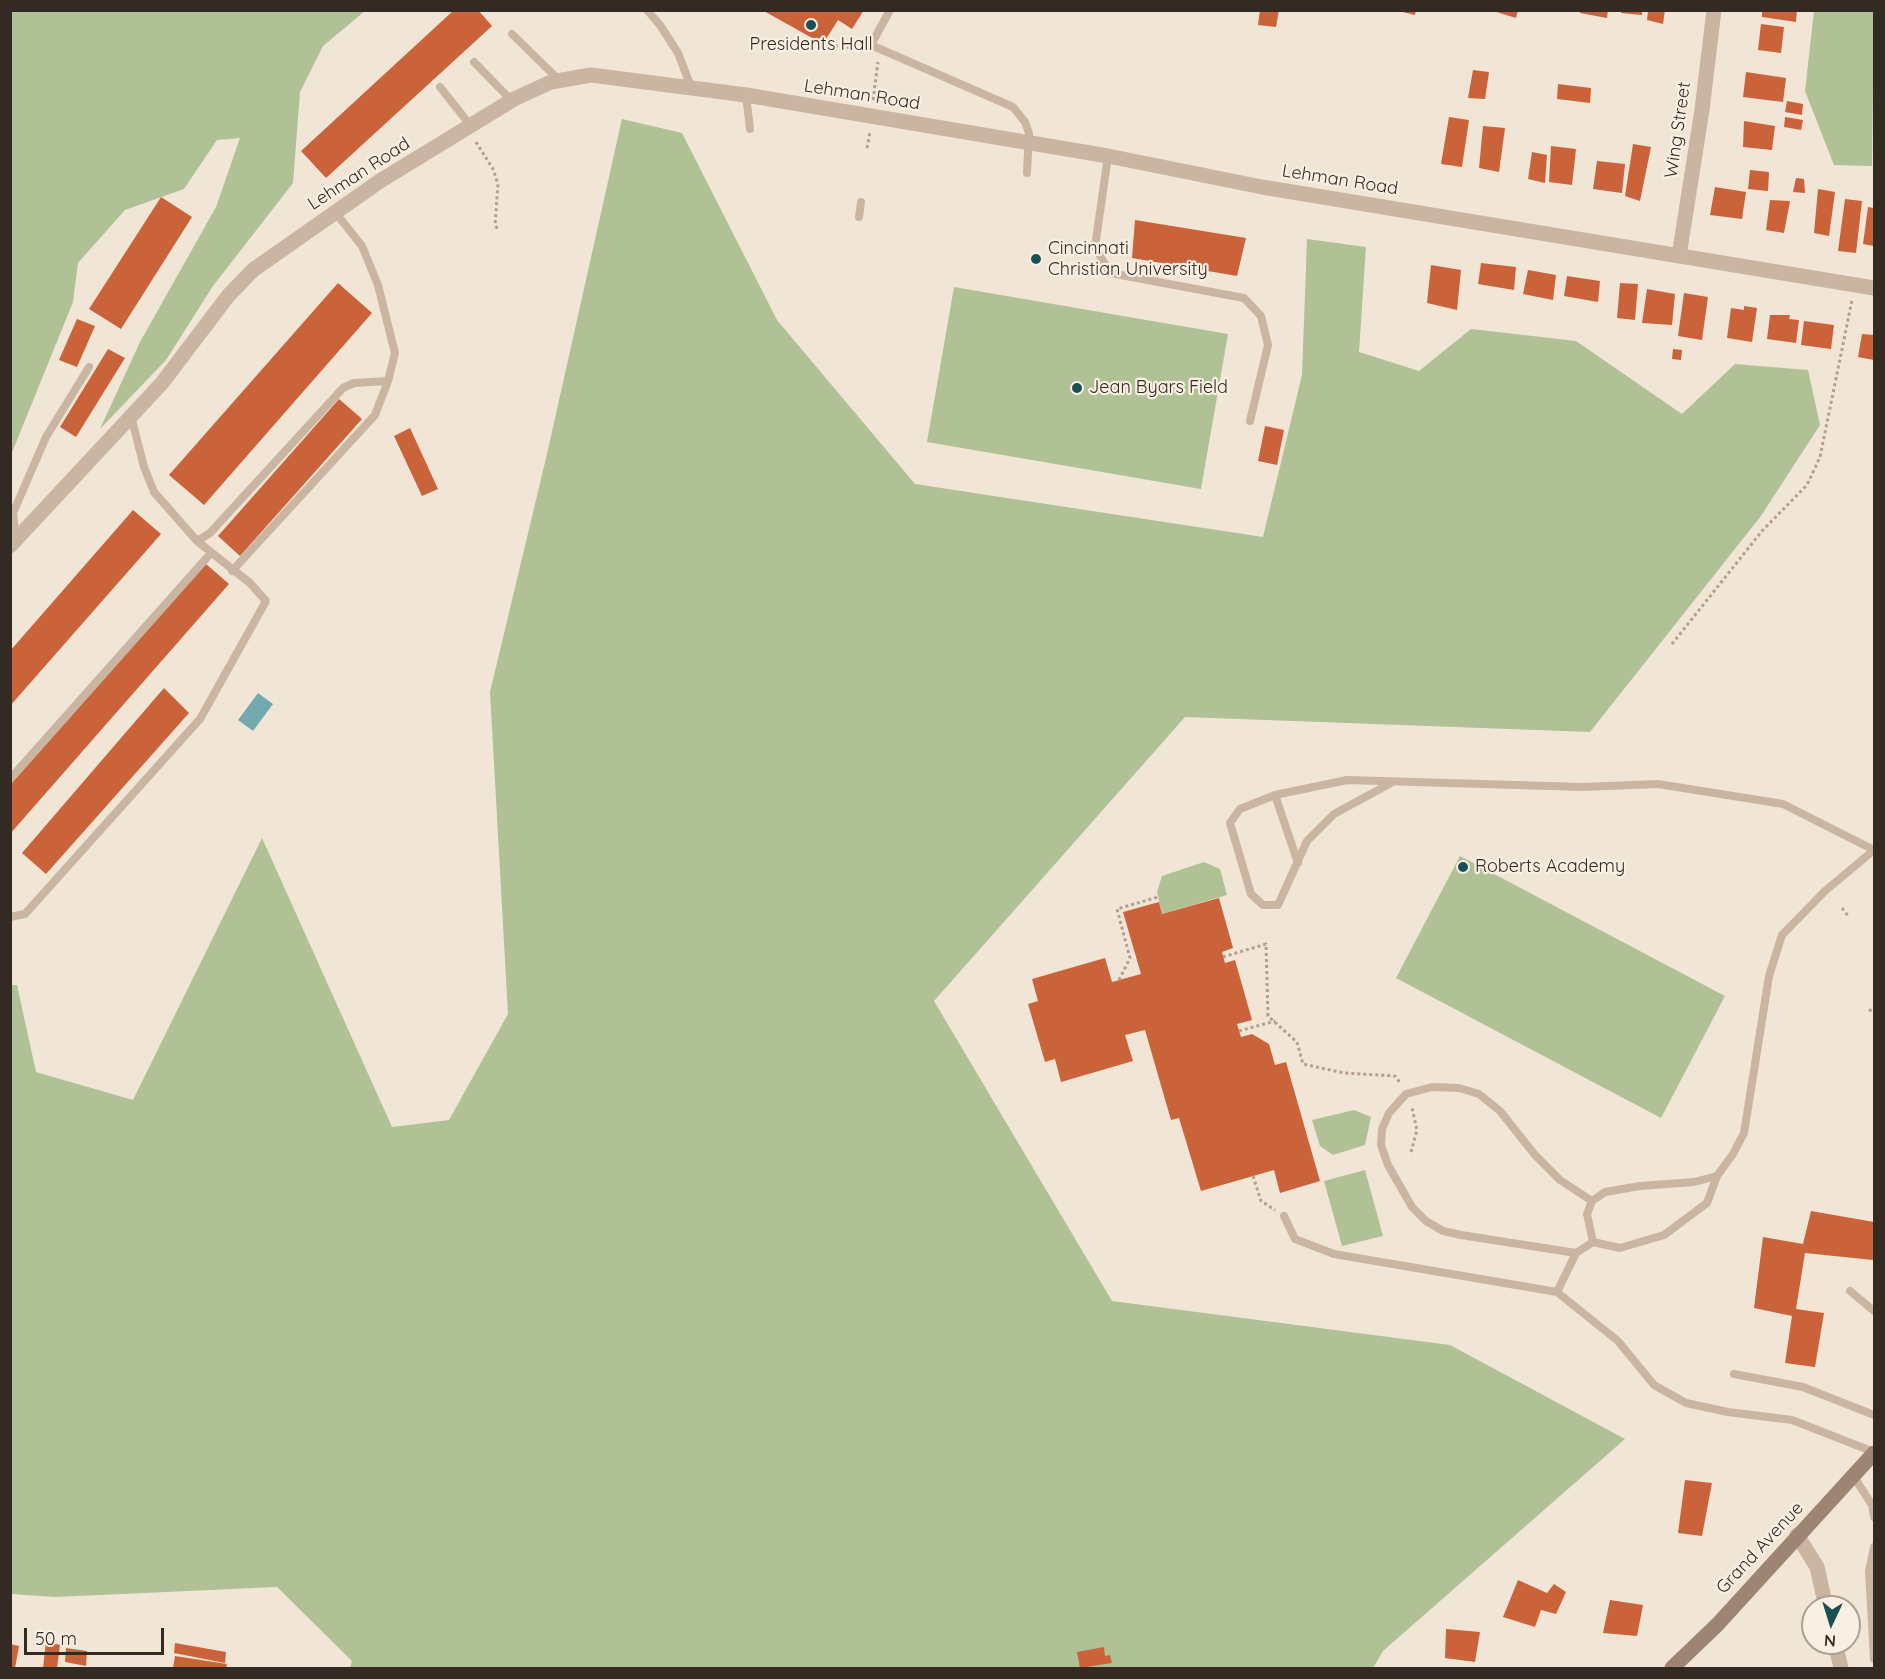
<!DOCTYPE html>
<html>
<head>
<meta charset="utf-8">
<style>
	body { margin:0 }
	#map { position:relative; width:1885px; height:1679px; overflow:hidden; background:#f1e5d6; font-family:Quicksand,sans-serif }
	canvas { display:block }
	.frame { position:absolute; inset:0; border:12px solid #342a24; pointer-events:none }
	.north { position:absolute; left:1801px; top:1595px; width:60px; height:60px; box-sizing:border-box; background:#f9efe2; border:2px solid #aaa096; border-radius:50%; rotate:184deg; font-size:16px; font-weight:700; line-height:24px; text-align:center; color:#342a24 }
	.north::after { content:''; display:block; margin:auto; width:21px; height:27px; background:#195056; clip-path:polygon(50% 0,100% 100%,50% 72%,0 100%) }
	.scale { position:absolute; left:24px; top:1628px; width:140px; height:27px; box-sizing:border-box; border:3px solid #342a24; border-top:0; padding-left:8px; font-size:18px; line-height:21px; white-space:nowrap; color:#342a24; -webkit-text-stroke:4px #f9efe2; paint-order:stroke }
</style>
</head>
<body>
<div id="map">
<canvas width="1885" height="1679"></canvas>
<div class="frame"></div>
<div class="north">N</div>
<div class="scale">50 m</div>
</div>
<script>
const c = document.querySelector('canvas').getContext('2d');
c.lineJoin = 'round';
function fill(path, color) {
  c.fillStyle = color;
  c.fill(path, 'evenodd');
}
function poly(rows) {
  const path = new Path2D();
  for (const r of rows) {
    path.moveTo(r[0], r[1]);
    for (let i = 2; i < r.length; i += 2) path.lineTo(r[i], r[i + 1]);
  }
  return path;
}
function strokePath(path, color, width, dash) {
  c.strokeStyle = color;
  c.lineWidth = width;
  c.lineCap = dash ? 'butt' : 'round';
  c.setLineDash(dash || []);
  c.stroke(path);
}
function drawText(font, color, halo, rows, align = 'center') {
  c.font = font + ' Quicksand,sans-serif';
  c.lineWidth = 4.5;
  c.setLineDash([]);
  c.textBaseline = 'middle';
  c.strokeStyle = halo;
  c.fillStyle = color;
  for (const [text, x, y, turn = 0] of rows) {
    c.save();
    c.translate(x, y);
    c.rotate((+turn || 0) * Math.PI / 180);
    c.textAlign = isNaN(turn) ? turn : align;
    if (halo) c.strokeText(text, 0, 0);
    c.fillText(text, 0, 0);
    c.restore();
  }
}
const green = poly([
	[11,11,365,11,323,46,300,92,293,183,213,286,166,360,100,429,140,342,216,207,240,138,217,140,184,189,125,210,78,263,73,302,11,455],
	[1814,11,1874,11,1872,166,1834,165,1805,91],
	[622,119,682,133,777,320,915,484,1263,537,1302,375,1307,239,1366,247,1359,352,1419,371,1471,329,1576,341,1682,414,1735,364,1808,370,1820,425,1761,516,1590,732,1185,717,934,1001,1112,1301,1450,1345,1625,1439,1383,1651,1373,1668,350,1668,352,1661,277,1587,55,1597,11,1594,10,985,17,985,36,1072,133,1100,262,838,392,1127,449,1120,508,1014,490,692,547,454],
	[954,287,1228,334,1201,489,927,442],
	[1460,856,1725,996,1661,1118,1396,978],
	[1204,862,1220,869,1227,895,1162,914,1157,892,1162,876],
	[1354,1110,1371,1117,1365,1145,1333,1155,1320,1146,1312,1120],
	[1365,1170,1383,1236,1342,1246,1324,1181]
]);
const water = poly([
	[258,693,273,704,253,731,238,720]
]);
const building = poly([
	[454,10,478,10,492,26,326,178,301,151],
	[762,10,864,10,852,29,838,20,823,44],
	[1260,10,1279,10,1276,27,1258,25],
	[1394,10,1416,10,1415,15],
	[1490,10,1518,10,1516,18],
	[1580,10,1608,10,1607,18,1580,13],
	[1621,10,1642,10,1642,15,1621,13],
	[1648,10,1665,10,1663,24,1647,20],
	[1762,10,1797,10,1796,22,1762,17],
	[1761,24,1784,27,1781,53,1758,50],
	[1473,70,1489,72,1485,99,1468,98],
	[1746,72,1786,78,1783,102,1743,97],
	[1558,84,1591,88,1590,103,1557,99],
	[1787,101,1803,104,1802,115,1785,112],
	[1449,117,1469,120,1462,167,1441,164],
	[1785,117,1803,120,1801,130,1784,127],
	[1744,121,1775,126,1772,150,1743,147],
	[1483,126,1505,128,1499,172,1479,168],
	[1633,144,1651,147,1640,201,1625,196],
	[1551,146,1576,149,1572,185,1549,182],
	[1532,152,1547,155,1545,183,1528,179],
	[1597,161,1625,164,1622,193,1593,189],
	[1750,170,1769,172,1768,191,1748,189],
	[1796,178,1804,179,1805,193,1793,192],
	[1715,187,1746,192,1742,219,1710,215],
	[1818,189,1835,192,1829,236,1814,233],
	[161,197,192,217,121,329,89,309],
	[1845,199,1862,201,1856,253,1838,251],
	[1770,200,1790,201,1784,233,1766,230],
	[1868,207,1874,208,1874,246,1863,244],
	[1135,220,1246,238,1237,276,1132,258],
	[1481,263,1516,267,1514,290,1478,284],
	[1431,265,1461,270,1457,310,1427,303],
	[1528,270,1556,275,1553,300,1523,294],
	[1567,276,1600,281,1598,302,1564,296],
	[338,283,372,313,204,505,169,475],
	[1620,283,1638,284,1635,320,1617,318],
	[1647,289,1675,294,1672,325,1642,323],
	[1684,293,1708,297,1702,340,1678,336],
	[1744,306,1757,308,1752,342,1727,338,1731,308,1744,310],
	[1770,315,1790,315,1789,319,1799,320,1796,343,1767,339],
	[77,319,95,326,77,367,59,360],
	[1804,321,1834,325,1831,349,1801,345],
	[1862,334,1874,335,1874,360,1858,357],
	[108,349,125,358,76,437,60,427],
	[1673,349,1682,350,1681,360,1672,359],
	[339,399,362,419,240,556,218,536],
	[1265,426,1284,430,1277,465,1258,461],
	[410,428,438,489,422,496,394,436],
	[133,510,161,534,10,706,10,651],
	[206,564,229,584,10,834,10,785],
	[164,688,189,713,46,874,22,853],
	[1219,898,1233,948,1222,952,1225,963,1235,960,1252,1020,1237,1024,1241,1037,1252,1034,1269,1044,1275,1065,1286,1062,1320,1181,1280,1193,1274,1170,1201,1191,1179,1118,1171,1120,1145,1030,1125,1035,1133,1061,1061,1082,1055,1059,1045,1062,1028,1004,1038,1001,1032,979,1105,958,1112,982,1141,974,1123,912,1159,902,1162,914],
	[1811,1211,1874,1222,1873,1260,1805,1253,1796,1309,1824,1313,1815,1367,1785,1363,1792,1316,1754,1308,1763,1237,1803,1244],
	[1685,1480,1712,1483,1702,1536,1678,1533],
	[1518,1580,1547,1593,1554,1584,1566,1592,1556,1614,1541,1610,1535,1627,1503,1617],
	[1610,1600,1643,1605,1637,1636,1603,1633],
	[1446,1629,1480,1632,1475,1662,1445,1658],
	[46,1641,60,1645,57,1668,43,1668],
	[175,1643,226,1652,225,1663,174,1653],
	[10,1644,19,1646,15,1668,10,1668],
	[1104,1647,1105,1656,1110,1655,1112,1663,1080,1668,1077,1652],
	[66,1648,87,1651,86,1666,65,1662],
	[175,1656,227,1664,226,1668,173,1668]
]);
const path = poly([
	[823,44,860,49],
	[873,100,878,62],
	[476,142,493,169,498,184,495,225,499,231],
	[867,148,870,132],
	[1672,644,1762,531,1807,485,1820,457,1852,300],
	[1842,908,1849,917],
	[1223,957,1266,944,1268,1016,1297,1042,1303,1064,1344,1073,1395,1076,1401,1084],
	[1119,980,1130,958,1117,909,1158,897],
	[1869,1011,1874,1008],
	[1239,1031,1275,1021],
	[1411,1152,1417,1130,1412,1108],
	[1253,1176,1261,1201,1275,1210]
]);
const lane = poly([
	[647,10,660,25,678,53,691,87],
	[890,10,871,45,1013,107,1025,122,1029,133,1027,173],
	[512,34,559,80],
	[474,62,512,101],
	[440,87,471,126],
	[746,95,750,129],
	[1108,156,1095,247,1110,273,1244,298,1261,316,1268,345,1250,421],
	[859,217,861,202],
	[16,540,13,513,46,437,89,367],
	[197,541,210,533,343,388,354,383,388,381],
	[232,571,375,415,388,381,395,353,378,285,362,246,335,212],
	[10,779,211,553],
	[1391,783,1334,814,1307,841,1278,905,1263,905,1251,894,1230,823,1240,809,1275,795,1347,780,1583,787,1658,784,1783,804,1874,850],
	[1275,795,1298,863],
	[10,917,25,914,200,719,266,601,250,583,197,541,154,492,144,467,131,416],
	[1717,1176,1694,1182,1640,1186,1605,1192,1592,1201,1587,1214,1593,1242,1620,1248,1664,1235,1707,1203,1717,1176,1733,1154,1744,1133,1769,976,1782,935,1825,891,1874,850],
	[1284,1216,1295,1239,1334,1254,1557,1292,1618,1341,1654,1385,1686,1403,1728,1412,1792,1420,1874,1452],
	[1576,1253,1461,1235,1443,1231,1426,1221,1412,1207,1388,1165,1381,1145,1382,1129,1389,1113,1406,1094,1432,1087,1459,1088,1479,1094,1500,1111,1535,1155,1560,1180,1592,1201],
	[1850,1291,1874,1311],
	[1557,1292,1576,1253,1593,1242],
	[1734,1374,1803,1387,1874,1415],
	[1854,1477,1872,1505,1874,1517],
	[1874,1547,1869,1571,1874,1659]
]);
const street = poly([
	[1679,256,1702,110,1714,10],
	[10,546,162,383,228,296,253,270,380,181,514,99,551,82,591,75,746,95,1108,156,1262,187,1874,288],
	[1797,1535,1817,1567,1826,1607],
	[1835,1643,1841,1668]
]);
const secondary = poly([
	[1672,1668,1717,1625,1874,1453]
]);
const markers = [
	[811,25,6,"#195056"],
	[1036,259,6,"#195056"],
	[1077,388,6,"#195056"],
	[1463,867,6,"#195056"]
];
const poiNames = [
	["Presidents Hall",811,45,"center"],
	["Cincinnati",1048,249],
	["Christian University",1048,270],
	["Jean Byars Field",1089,388],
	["Roberts Academy",1475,867]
];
const streetNames = [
	["Lehman Road",862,95,9],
	["Wing Street",1678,130,-82],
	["Lehman Road",359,174,-33],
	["Lehman Road",1340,180,9],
	["Grand Avenue",1760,1548,-47]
];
fill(green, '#b0c196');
fill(water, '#74aaaf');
fill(building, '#cb633a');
strokePath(path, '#b59f8c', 3, [3, 3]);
strokePath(lane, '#cab5a2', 8);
strokePath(street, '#cab5a2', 15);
strokePath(secondary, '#9d8473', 15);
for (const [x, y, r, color] of markers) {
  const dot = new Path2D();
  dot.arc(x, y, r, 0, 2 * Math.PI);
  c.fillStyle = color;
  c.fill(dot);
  strokePath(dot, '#f9efe2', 2);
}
drawText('18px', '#342a24', '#f9efe2', poiNames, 'left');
drawText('18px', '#342a24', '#f9efe2', streetNames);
</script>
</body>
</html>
